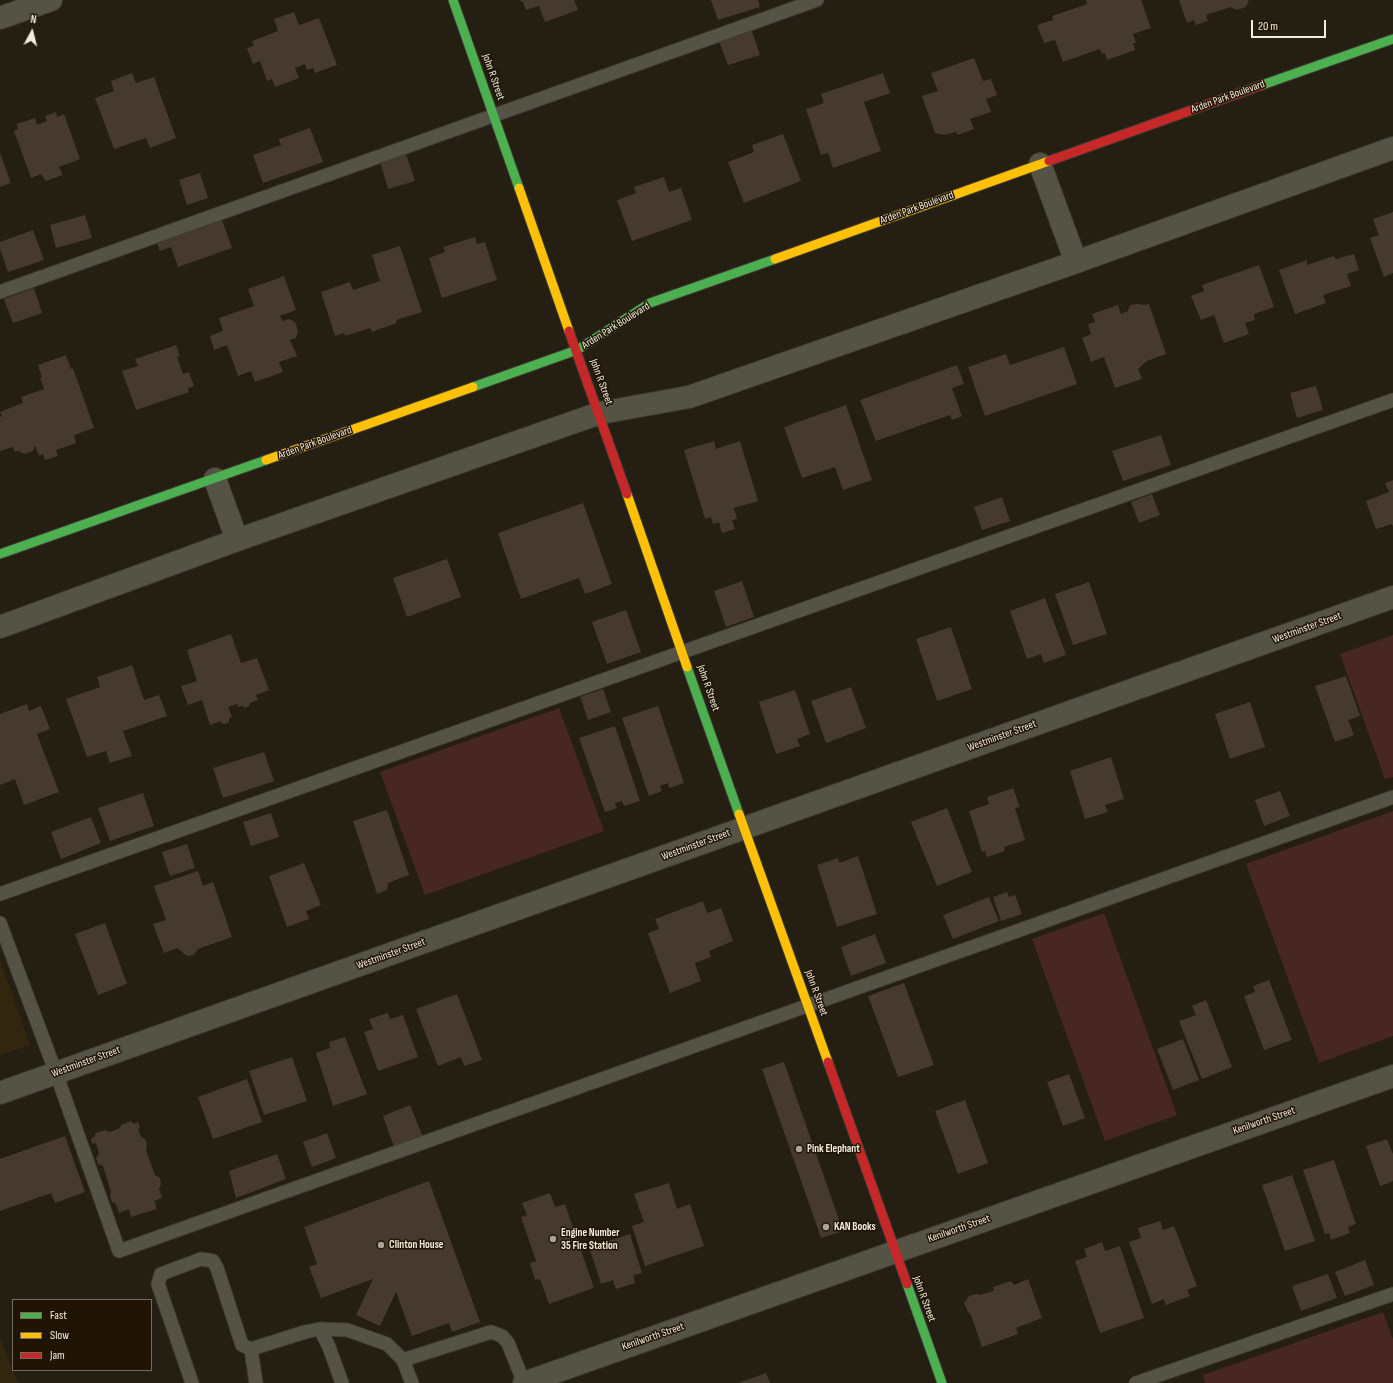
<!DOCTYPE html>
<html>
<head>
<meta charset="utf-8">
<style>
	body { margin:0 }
	#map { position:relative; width:1393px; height:1383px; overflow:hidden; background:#241e13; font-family:"Sofia Sans Condensed",sans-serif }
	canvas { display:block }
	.legend { position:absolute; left:12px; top:1299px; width:140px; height:72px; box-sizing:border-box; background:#201504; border:1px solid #746b5c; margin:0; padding:5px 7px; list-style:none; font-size:12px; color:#f3ece0 }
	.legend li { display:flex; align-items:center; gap:8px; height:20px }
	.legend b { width:20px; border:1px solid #746b5c }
	.north { position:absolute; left:12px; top:12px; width:40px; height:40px; -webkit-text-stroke:3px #201504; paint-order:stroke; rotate:7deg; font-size:11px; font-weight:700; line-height:16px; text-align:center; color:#f3ece0 }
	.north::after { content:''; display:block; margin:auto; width:14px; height:18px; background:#f3ece0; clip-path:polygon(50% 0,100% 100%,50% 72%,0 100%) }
	.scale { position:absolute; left:1251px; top:20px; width:75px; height:18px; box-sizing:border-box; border:2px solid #f3ece0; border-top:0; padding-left:5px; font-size:12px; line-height:14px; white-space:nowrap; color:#f3ece0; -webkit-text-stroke:3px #201504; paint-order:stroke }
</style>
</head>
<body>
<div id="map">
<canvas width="1393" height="1383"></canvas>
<ul class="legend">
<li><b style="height:5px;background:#4caf50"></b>Fast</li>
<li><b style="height:5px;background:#ffc107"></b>Slow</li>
<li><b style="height:5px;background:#c62828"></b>Jam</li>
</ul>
<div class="north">N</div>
<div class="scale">20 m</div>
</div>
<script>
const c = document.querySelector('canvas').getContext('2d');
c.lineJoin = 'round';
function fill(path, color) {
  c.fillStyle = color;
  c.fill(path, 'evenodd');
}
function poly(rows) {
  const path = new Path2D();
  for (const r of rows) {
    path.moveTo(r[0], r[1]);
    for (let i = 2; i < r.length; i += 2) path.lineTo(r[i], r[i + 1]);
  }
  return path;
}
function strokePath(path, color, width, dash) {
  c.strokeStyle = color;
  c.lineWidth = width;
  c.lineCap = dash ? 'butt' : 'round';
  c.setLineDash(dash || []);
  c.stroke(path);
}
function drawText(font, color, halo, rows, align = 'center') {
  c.font = font + ' "Sofia Sans Condensed",sans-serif';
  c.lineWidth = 3;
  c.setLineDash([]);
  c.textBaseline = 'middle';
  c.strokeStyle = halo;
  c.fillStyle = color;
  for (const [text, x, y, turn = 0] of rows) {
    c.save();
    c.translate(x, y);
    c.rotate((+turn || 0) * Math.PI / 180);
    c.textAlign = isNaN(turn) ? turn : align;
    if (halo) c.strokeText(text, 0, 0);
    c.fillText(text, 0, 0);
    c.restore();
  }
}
const built = poly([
	[0,959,30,1045,0,1055],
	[1,1340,18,1383,0,1383,0,1341]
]);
const green = poly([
	[1393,635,1393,777,1385,779,1340,654],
	[559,708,604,831,425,895,380,772],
	[1393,811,1393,1036,1319,1063,1246,864],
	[1104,913,1177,1115,1105,1141,1032,939],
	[1383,1312,1393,1339,1393,1383,1205,1383,1203,1375]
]);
const building = poly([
	[519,0,574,0,578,10,545,22,539,6,526,10,523,2],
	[711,0,758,0,760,7,718,20],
	[1086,0,1141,0,1151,28,1133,34,1136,43,1133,43,1135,50,1107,60,1105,53,1102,54,1100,49,1063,62,1055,40,1044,43,1037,25,1053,20,1052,16,1087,4],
	[1179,0,1249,0,1246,7,1237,10,1231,7,1206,15,1208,21,1196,25,1194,20,1187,23],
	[294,12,299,25,319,18,337,65,315,73,313,68,307,70,305,64,295,68,299,78,275,87,272,79,267,81,260,61,253,64,247,48,254,46,252,41,278,31,274,19],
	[751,28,760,55,728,65,718,39],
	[974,58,983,81,991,79,997,95,986,99,991,112,970,119,974,129,958,135,956,132,944,135,935,133,922,96,938,91,931,73],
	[132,73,136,83,154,77,176,138,150,148,146,138,114,149,95,98,114,91,111,81],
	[883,73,890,93,864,102,881,151,833,168,828,153,821,155,806,109,824,103,821,94],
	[56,112,57,117,64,114,80,159,59,167,63,175,46,181,41,174,31,178,14,131,18,129,17,124,35,118,37,125,47,121,45,116],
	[310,128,323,162,263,183,253,155,281,145,279,139],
	[783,134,801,181,744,203,728,162,754,152,752,145],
	[0,153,11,183,0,187],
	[406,154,415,181,388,189,380,162],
	[200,173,208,198,187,205,179,180],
	[664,177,669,192,681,188,692,220,632,241,617,200,636,193,634,187],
	[1393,212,1393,273,1384,277,1370,238,1379,235,1373,219],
	[85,215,92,238,56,248,50,225],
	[221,217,232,248,178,267,171,247,160,251,157,242],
	[33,230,44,260,8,272,0,249,0,242],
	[475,237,477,244,485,242,497,280,442,298,429,258,445,252,443,247],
	[400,246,422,312,396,320,397,323,372,332,370,328,345,336,344,333,335,336,321,292,350,282,353,290,380,281,372,255],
	[1354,254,1359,270,1347,274,1351,286,1323,295,1326,303,1295,314,1279,270,1307,260,1307,265,1334,256,1336,259],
	[1259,265,1274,307,1254,314,1255,320,1245,323,1249,334,1224,343,1214,315,1201,320,1191,296,1204,291,1202,285],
	[284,276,296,310,280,316,282,321,289,319,295,322,298,331,296,338,290,340,297,356,279,362,283,372,255,382,251,371,238,376,227,345,214,350,210,336,223,331,219,318,254,306,248,289],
	[34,288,42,313,13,323,4,299],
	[1138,304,1144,305,1149,304,1166,354,1147,361,1138,369,1142,379,1115,388,1104,357,1091,362,1082,338,1091,334,1088,324,1095,322,1092,314,1118,305,1121,314,1128,311,1130,305],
	[176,345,180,356,177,357,183,374,189,372,194,386,188,388,189,392,136,410,122,371,138,366,135,359],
	[1064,347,1077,384,985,416,968,367,1006,354,1010,365],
	[66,355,71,369,73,368,94,428,74,435,76,443,56,450,58,456,45,460,43,454,39,456,35,445,33,451,24,454,18,451,15,452,13,447,0,451,0,417,2,416,0,412,23,403,21,397,44,389,40,378,42,377,38,365],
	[957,365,964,384,952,388,962,416,952,420,950,415,876,441,860,400],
	[1316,386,1323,410,1297,418,1290,393],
	[846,405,872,480,843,490,835,467,802,478,784,427],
	[1161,435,1171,465,1123,481,1112,451],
	[714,441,716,449,740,441,758,501,734,508,737,519,732,520,735,529,722,533,719,522,713,524,711,517,705,519,684,450],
	[1393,480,1393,527,1392,524,1376,529,1366,501,1389,492,1385,483],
	[1152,494,1160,515,1139,523,1131,502],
	[1002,497,1010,521,982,530,974,507],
	[583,503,612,584,585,594,579,578,521,599,498,533],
	[447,559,461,597,407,617,393,578],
	[742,581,754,617,726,627,714,591],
	[1089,582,1107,634,1073,645,1055,594],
	[1045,598,1066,655,1044,663,1041,654,1027,659,1010,611],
	[626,610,641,652,607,664,592,622],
	[951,627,972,689,937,701,916,639],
	[231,634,241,663,257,658,269,690,256,695,258,700,250,703,249,706,245,708,242,706,238,707,237,704,228,707,232,717,229,718,229,722,225,724,221,723,221,721,210,725,202,700,188,705,181,686,197,681,187,650],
	[132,665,144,700,159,695,167,716,123,731,132,756,110,763,106,751,87,757,66,699,100,687,97,677],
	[1346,676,1360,716,1348,720,1354,735,1335,742,1315,686],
	[851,687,866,728,826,743,811,701],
	[603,689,611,712,588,720,580,697],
	[795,690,810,734,797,739,800,746,776,754,759,702],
	[1250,702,1265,747,1230,759,1215,714],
	[27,704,29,711,41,706,50,729,37,734,59,792,24,805,15,779,0,785,0,714],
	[658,706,684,783,669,788,668,783,660,786,662,791,649,796,622,718],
	[615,726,640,801,624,806,622,801,615,803,617,808,605,812,579,738],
	[264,752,274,781,223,798,213,768],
	[1111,757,1124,799,1105,805,1108,812,1085,819,1070,771],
	[1013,788,1020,807,1015,808,1025,840,1004,847,1005,851,987,857,985,851,982,852,969,811,989,804,987,797],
	[1280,791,1290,816,1264,826,1255,800],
	[143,793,154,826,110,841,98,808],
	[947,808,972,872,937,886,911,822],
	[387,810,409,875,388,883,387,890,377,894,353,821],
	[271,813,279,837,251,846,243,822],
	[91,817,101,843,61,859,51,832],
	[187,844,195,868,170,876,162,852],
	[858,856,877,914,837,927,817,865,838,858,839,863],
	[304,863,321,905,306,911,309,919,287,927,269,876],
	[198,871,203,886,213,882,232,937,198,949,194,955,187,956,177,948,164,953,153,924,166,920,154,886],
	[1007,892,1009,897,1015,895,1022,914,1001,921,993,897],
	[989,897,999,921,953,939,943,915],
	[703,901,707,913,721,908,733,941,709,951,711,957,695,963,701,981,670,993,648,933,659,929,655,919],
	[105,923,127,984,98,995,75,934],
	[875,934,886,963,851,976,841,947],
	[1269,980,1292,1040,1264,1050,1244,996,1255,992,1253,986],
	[904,983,934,1065,898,1077,868,996],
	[457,994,482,1060,464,1066,461,1057,438,1066,416,1009],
	[1206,1000,1232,1067,1202,1079,1179,1021,1196,1015,1192,1006],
	[388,1013,390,1019,403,1015,418,1057,378,1071,364,1032,373,1029,369,1019],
	[345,1037,367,1094,333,1106,316,1053,330,1048,329,1042],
	[1183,1039,1199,1080,1173,1090,1157,1049],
	[292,1057,307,1101,264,1115,249,1071],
	[784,1062,843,1231,821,1238,762,1069],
	[1069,1074,1085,1118,1063,1126,1047,1082],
	[247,1079,262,1122,213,1139,198,1097],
	[965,1100,988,1163,958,1174,935,1111],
	[410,1105,423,1137,394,1147,383,1116],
	[131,1121,134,1124,138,1122,140,1128,138,1129,141,1137,146,1140,147,1145,146,1150,155,1175,160,1178,161,1184,159,1189,162,1198,154,1201,157,1209,131,1217,129,1209,119,1213,116,1204,112,1202,110,1196,111,1192,103,1166,98,1164,96,1158,99,1153,96,1143,92,1144,91,1139,94,1137,96,1133,105,1130,110,1132,120,1128,121,1125],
	[327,1133,336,1158,312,1167,303,1142],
	[65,1136,85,1192,55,1203,51,1193,0,1211,0,1159],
	[1387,1139,1393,1154,1393,1181,1380,1186,1366,1146],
	[277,1154,286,1179,236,1198,229,1171],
	[1334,1160,1356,1224,1348,1227,1350,1233,1331,1240,1329,1233,1325,1234,1303,1170],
	[1292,1175,1315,1241,1285,1251,1262,1185],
	[429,1181,480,1322,452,1332,449,1323,412,1336,396,1292,380,1326,356,1315,373,1279,321,1298,309,1267,317,1264,304,1227],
	[669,1183,677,1209,690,1204,704,1246,645,1266,632,1226,644,1222,634,1194],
	[550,1193,555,1207,565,1204,594,1288,549,1304,540,1279,535,1280,530,1263,536,1261,521,1217,527,1215,522,1203],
	[1160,1221,1163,1230,1174,1226,1197,1286,1187,1290,1190,1296,1166,1305,1164,1299,1152,1304,1129,1242,1141,1238,1138,1228],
	[630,1234,642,1273,633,1275,635,1283,616,1289,613,1280,601,1284,589,1247],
	[1102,1242,1105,1251,1120,1246,1144,1318,1100,1333,1075,1261,1087,1257,1084,1249],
	[1365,1260,1374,1285,1345,1296,1335,1272],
	[1328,1274,1337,1298,1301,1311,1292,1286],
	[1028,1279,1042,1318,1016,1328,1018,1334,982,1347,971,1315,968,1312,964,1303,969,1296,977,1294,979,1295,994,1291,993,1287,1011,1281,1014,1285],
	[766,1373,770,1383,738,1383]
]);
const lane = poly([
	[0,292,817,0],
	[0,894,1393,400],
	[0,923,56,1073,119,1251,1393,797],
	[320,1329,347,1330,387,1344,403,1360,412,1383],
	[251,1349,256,1383],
	[403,1360,491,1332,502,1336,508,1343,524,1383],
	[192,1383,158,1284,161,1274,201,1259,213,1261,217,1268,242,1345,251,1349,305,1332,320,1329,329,1347,342,1383],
	[1136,1383,1393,1294]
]);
const street = poly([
	[0,18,51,0],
	[1040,164,1076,262],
	[215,479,237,540],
	[0,627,237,540,600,413,689,397,1076,262,1393,148],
	[0,1093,1393,597],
	[524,1383,1393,1076]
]);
const fast = poly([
	[453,0,519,188],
	[1262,85,1393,39],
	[473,387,577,350,650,303,775,259],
	[0,554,266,460],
	[687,667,739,814],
	[907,1284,942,1383]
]);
const slow = poly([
	[519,188,569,331],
	[775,259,1049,161],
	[266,460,473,387],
	[627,494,687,667],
	[739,814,828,1062]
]);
const jam = poly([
	[1049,161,1262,85],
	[569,331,627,494],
	[828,1062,907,1284]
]);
const markers = [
	[799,1149,4,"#aba498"],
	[826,1227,4,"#aba498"],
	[553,1239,4,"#aba498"],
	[381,1245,4,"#aba498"]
];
const streetNames = [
	["John R Street",493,77,71],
	["Arden Park Boulevard",1228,97,-20],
	["Arden Park Boulevard",917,208,-20],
	["Arden Park Boulevard",616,326,-32],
	["John R Street",601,382,70],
	["Arden Park Boulevard",315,443,-20],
	["Westminster Street",1307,628,-20],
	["John R Street",708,688,71],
	["Westminster Street",1002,736,-20],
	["Westminster Street",696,845,-20],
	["Westminster Street",391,954,-20],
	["John R Street",816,993,70],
	["Westminster Street",86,1062,-20],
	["Kenilworth Street",1264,1121,-19],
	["Kenilworth Street",959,1229,-19],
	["John R Street",924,1299,70],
	["Kenilworth Street",653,1337,-19]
];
const poiNames = [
	["Pink Elephant",807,1149],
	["KAN Books",834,1227],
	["Engine Number",561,1233],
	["35 Fire Station",561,1246],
	["Clinton House",389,1245]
];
fill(built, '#33260e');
fill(green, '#482723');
fill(building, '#463a2f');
strokePath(lane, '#3f3a31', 15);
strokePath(street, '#3f3a31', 24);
strokePath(fast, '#3f3a31', 11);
strokePath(slow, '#3f3a31', 11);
strokePath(jam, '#3f3a31', 11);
strokePath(lane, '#555345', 13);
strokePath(street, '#555345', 22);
strokePath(fast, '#4caf50', 9);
strokePath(slow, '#ffc107', 9);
strokePath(jam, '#c62828', 9);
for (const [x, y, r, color] of markers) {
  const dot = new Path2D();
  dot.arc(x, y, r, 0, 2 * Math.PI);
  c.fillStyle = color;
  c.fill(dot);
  strokePath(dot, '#201504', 1.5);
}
drawText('11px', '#f3ece0', '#201504', streetNames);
drawText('bold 11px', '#f3ece0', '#201504', poiNames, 'left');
</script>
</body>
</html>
